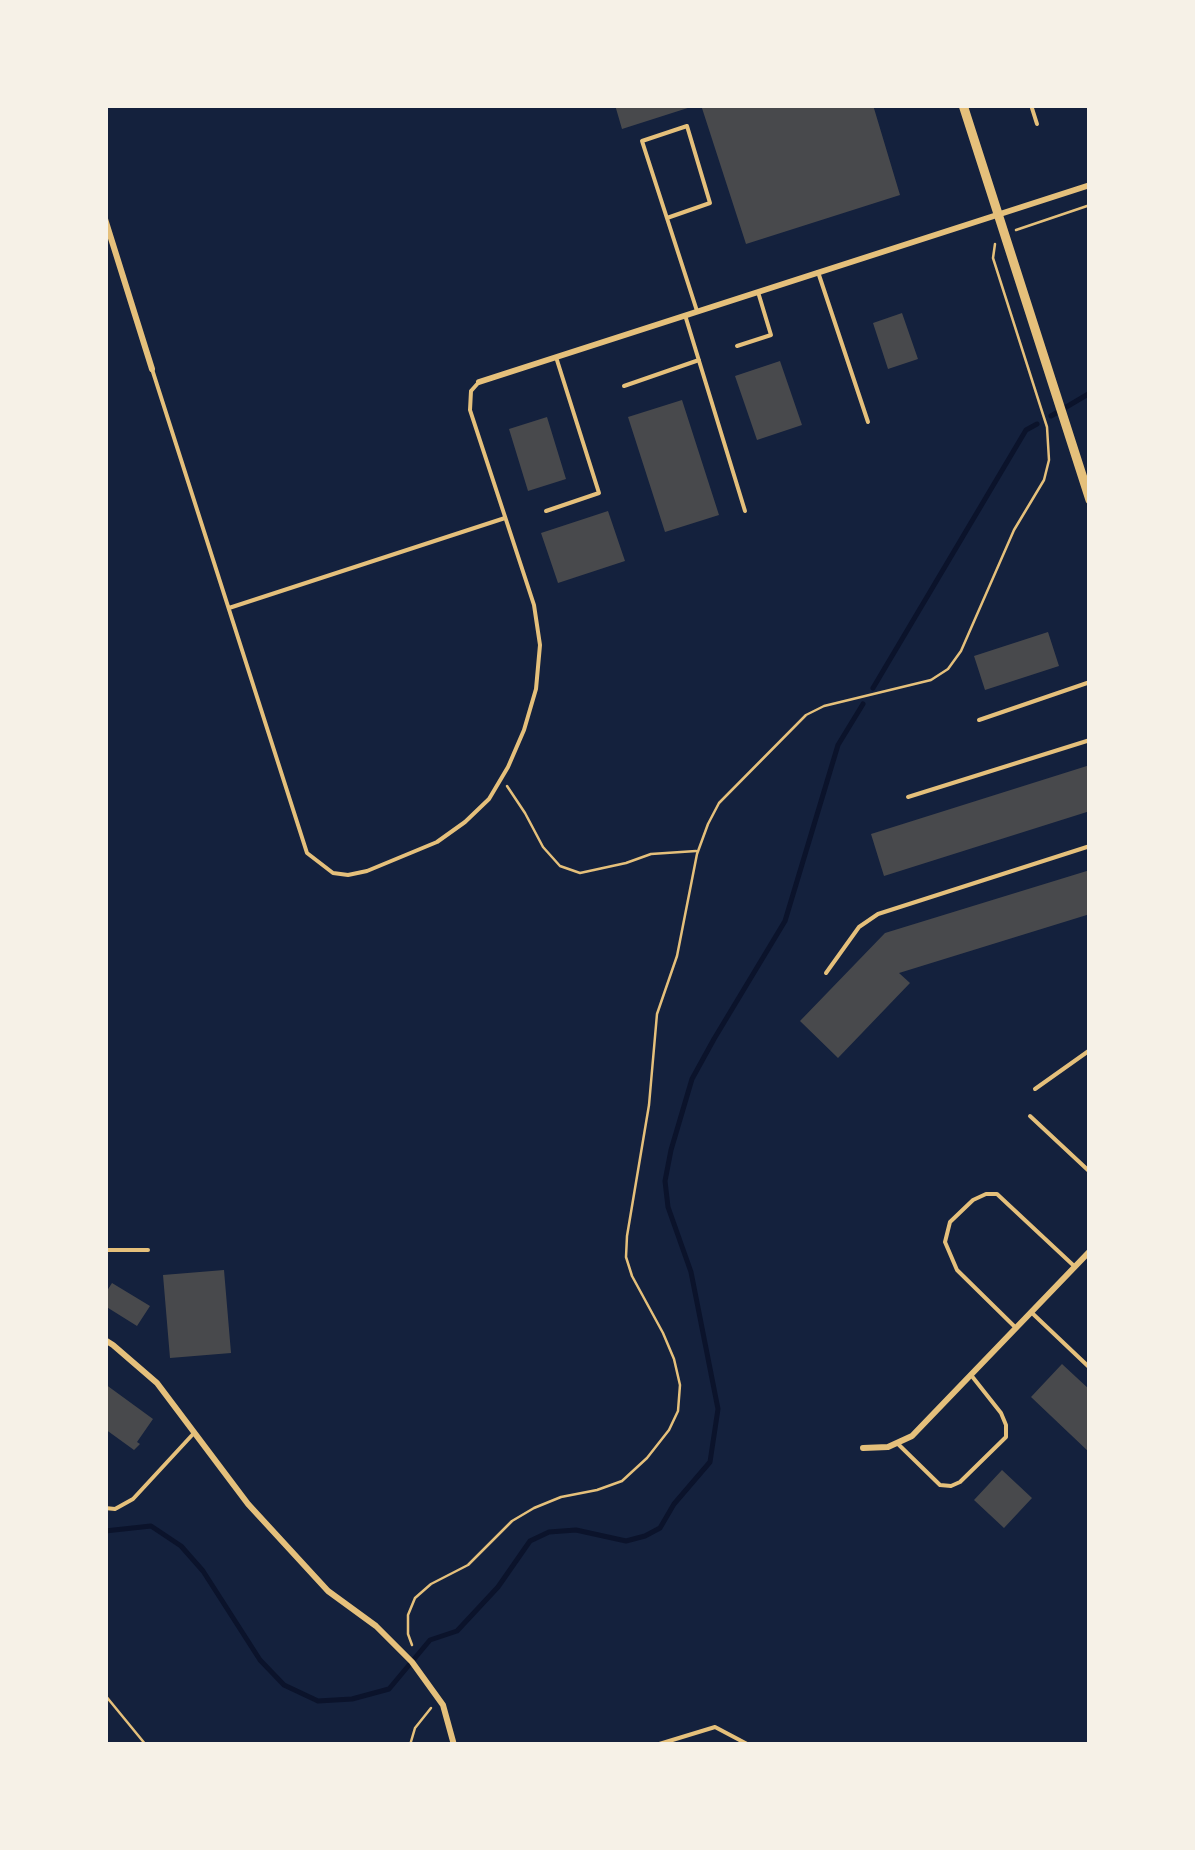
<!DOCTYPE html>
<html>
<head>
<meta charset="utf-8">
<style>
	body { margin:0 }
	#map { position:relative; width:1195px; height:1850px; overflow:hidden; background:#14213d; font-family:Karla,sans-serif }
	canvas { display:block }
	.frame { position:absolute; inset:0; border:108px solid #f6f1e7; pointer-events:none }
</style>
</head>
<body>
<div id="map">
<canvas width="1195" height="1850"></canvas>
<div class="frame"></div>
</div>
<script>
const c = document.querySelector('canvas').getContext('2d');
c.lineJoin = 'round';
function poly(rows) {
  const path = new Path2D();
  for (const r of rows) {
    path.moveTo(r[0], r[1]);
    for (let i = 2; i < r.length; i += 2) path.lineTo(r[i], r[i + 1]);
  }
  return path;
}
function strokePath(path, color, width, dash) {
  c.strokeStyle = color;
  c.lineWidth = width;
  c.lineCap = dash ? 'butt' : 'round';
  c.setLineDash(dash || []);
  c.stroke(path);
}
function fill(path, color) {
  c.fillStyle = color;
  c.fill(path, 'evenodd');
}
const stream = poly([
	[1051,416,1090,393],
	[873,688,1026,430,1037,424],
	[105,1531,151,1526,181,1546,203,1571,260,1660,284,1685,318,1701,352,1699,389,1689,430,1640,457,1631,498,1587,530,1541,549,1532,576,1530,626,1541,645,1536,660,1528,674,1504,710,1462,718,1409,691,1272,668,1207,665,1181,671,1150,692,1079,714,1039,785,921,838,745,863,704]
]);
const building = poly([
	[615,105,694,105,694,106,622,129],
	[701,105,873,105,900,195,746,244],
	[902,313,918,359,888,369,873,323],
	[780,361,802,425,757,440,735,376],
	[682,400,719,515,665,532,628,417],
	[547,417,566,479,528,491,509,429],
	[608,511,625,561,558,583,541,533],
	[1048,632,1059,666,985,690,974,656],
	[1090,765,1090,811,884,876,871,834],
	[1090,870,1090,914,899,973,910,983,838,1058,800,1021,885,933],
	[224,1270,231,1353,170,1358,163,1275],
	[112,1283,150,1306,137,1326,105,1306,105,1294],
	[1062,1364,1090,1390,1090,1453,1031,1397],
	[105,1384,153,1419,137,1442,140,1444,134,1450,105,1429],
	[1002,1470,1032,1498,1004,1528,974,1500]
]);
const path = poly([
	[1016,230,1090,205],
	[507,786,525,813,543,847,560,866,580,873,626,863,651,854,696,851],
	[412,1645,408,1634,408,1615,415,1598,431,1584,468,1565,512,1521,534,1508,561,1497,597,1490,622,1481,647,1458,669,1430,678,1411,680,1385,674,1359,663,1333,632,1276,626,1257,627,1236,649,1105,657,1014,677,956,697,854,708,824,719,803,806,715,824,706,931,680,948,669,961,651,1014,530,1044,480,1049,460,1047,427,993,258,995,244],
	[105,1695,146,1745],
	[410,1745,415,1728,431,1708]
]);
const service = poly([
	[1031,105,1037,124],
	[667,218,710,203,687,126,642,141,697,311],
	[818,272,868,422],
	[685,315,745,511],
	[737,346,771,335,758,292],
	[152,369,307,853,333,873,348,875,367,871,437,842,465,822,489,799,508,767,524,730,536,689,540,645,534,605,470,410,471,391,479,382],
	[624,386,699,360],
	[546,511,599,493,556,357],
	[229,608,505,518],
	[979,720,1090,682],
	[908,797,1090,740],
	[826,973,859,927,878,914,1090,846],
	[1035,1089,1090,1050],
	[1030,1116,1090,1172],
	[105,1250,148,1250],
	[1031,1312,1090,1368],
	[1016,1328,957,1270,945,1242,950,1222,973,1200,986,1194,997,1194,1073,1265],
	[897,1443,940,1485,951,1486,960,1482,1006,1437,1006,1425,1001,1413,971,1375],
	[105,1508,115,1509,133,1499,194,1433],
	[1090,1661,1090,1667],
	[656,1745,715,1727,749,1745]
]);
const minor = poly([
	[105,219,152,369],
	[479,382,1090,185],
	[105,1340,113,1345,157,1383,248,1504,328,1591,376,1626,412,1662,443,1705,454,1745],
	[863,1448,888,1447,912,1436,1090,1251]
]);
const tertiary = poly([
	[963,105,1090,500]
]);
strokePath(stream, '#0b132b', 5);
fill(building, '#48494c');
strokePath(path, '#e5c07b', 2.5);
strokePath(service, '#e5c07b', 4);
strokePath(minor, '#e5c07b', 6);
strokePath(tertiary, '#e5c07b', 9);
</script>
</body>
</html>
